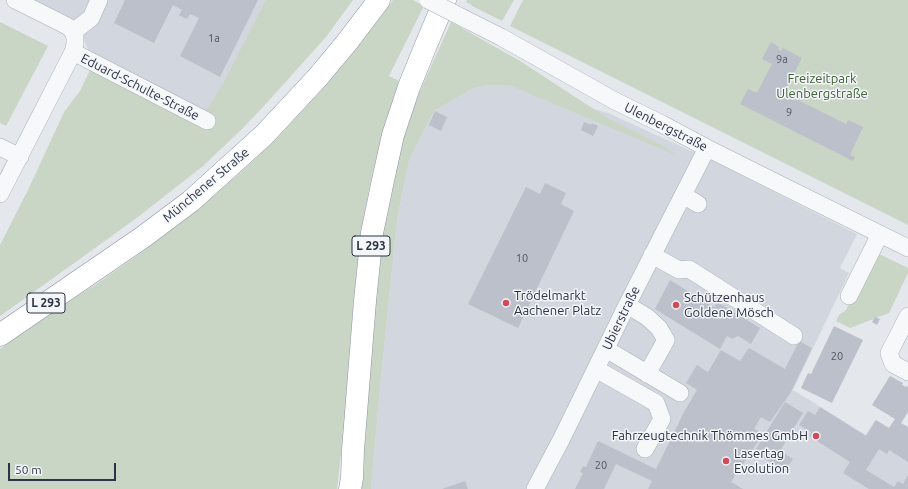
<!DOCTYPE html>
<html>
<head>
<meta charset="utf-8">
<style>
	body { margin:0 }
	#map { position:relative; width:908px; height:489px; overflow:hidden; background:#e4e7ec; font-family:Ubuntu,sans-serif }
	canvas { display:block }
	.scale { position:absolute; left:8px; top:463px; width:108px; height:18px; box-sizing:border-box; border:2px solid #2b3445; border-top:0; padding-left:5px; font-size:12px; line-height:14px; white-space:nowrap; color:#2b3445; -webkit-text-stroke:3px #f4f6f9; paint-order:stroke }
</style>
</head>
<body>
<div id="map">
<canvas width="908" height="489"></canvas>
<div class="scale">50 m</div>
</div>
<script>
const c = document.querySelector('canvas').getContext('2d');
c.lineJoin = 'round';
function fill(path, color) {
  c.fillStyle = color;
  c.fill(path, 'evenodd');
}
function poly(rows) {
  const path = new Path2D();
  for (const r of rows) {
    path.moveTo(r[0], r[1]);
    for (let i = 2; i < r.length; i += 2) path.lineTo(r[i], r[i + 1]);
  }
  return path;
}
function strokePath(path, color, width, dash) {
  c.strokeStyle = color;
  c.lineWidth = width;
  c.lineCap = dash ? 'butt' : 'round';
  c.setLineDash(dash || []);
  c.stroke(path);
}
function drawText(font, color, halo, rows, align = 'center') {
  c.font = font + ' Ubuntu,sans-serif';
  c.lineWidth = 3;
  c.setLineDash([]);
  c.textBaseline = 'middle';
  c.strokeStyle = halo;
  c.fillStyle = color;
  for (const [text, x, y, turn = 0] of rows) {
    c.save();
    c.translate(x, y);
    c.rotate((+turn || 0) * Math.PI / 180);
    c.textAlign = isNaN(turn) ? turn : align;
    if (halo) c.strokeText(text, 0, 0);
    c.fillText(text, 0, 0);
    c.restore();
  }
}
const built = poly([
	[31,0,276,0,208,122,95,63,74,21],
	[489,85,509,85,608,113,709,159,857,234,840,268,849,273,793,390,866,435,875,420,908,440,908,489,371,489,380,388,397,220,409,161,434,111,474,88]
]);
const green = poly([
	[266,0,353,0,326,37,264,106,242,129,203,166,138,217,70,266,0,316,0,245,29,188,64,112,80,91,90,70,200,121,224,82],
	[393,0,413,0,424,6,389,76,399,81,383,132,371,180,361,233,354,300,348,392,337,489,0,489,0,349,58,308,95,285,138,255,196,211,242,171,279,136,318,94,355,50],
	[467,0,514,0,502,21,472,6,472,5,466,2],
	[523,0,908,0,908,225,510,26],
	[0,22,48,46,6,126,0,123],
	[451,22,520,61,609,119,665,147,676,155,509,85,489,85,474,88,434,111,409,161,397,220,380,388,371,489,358,489,380,230,407,122,420,91],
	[879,254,908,268,908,273,889,313,850,328,836,321,839,315,846,310,857,287]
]);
const building = poly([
	[125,0,258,0,220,77,180,56,199,18,190,14,187,19,179,15,182,10,173,5,154,43,114,23],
	[771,42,779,47,778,49,781,51,783,48,802,58,784,93,846,124,848,120,863,127,850,155,855,157,853,161,740,104,748,89,757,93,772,64,762,59],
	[435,111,447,117,441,131,429,125],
	[584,122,591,125,592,123,598,126,593,136,581,130],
	[545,183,566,193,561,204,574,211,518,328,468,304,526,187,540,194],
	[670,280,714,307,717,302,760,328,751,344,738,336,732,339,727,336,720,349,655,309],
	[875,317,880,319,877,325,872,322],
	[834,326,863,340,832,403,801,388,808,373,811,374],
	[799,341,812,348,791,392,770,422,761,417,754,429,763,434,731,482,743,489,648,489,652,481,616,464,604,489,575,489,583,473,580,472,583,466,586,467,598,441,656,469,684,412,697,390,686,383,697,365,708,372,721,350,740,361,749,348,785,369],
	[890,376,903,383,902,385,906,387,907,386,908,387,908,412,901,423,908,427,908,462,889,450,887,454,879,449,866,470,894,487,898,481,903,484,908,475,908,489,869,489,843,473,850,462,809,436,811,432,799,425,808,411,815,415,820,407,866,436,876,420,889,428,895,419,872,405],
	[785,402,803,413,780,451,793,459,785,471,754,452],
	[465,481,468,489,442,489]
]);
const minor = poly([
	[465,19,501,37,615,101,662,124,707,148,775,182,908,248],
	[73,32,91,18,99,0],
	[73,52,207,121],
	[0,147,20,157],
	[0,194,73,52,75,44,75,37,73,32,70,28,65,25,15,0],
	[683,195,698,204],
	[652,255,679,270,689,269,794,336],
	[849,296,880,234],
	[627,305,647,317,659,328,666,340,647,374],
	[908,316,889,353,893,364,908,372],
	[606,349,680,393],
	[596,369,656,403,662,419,645,449],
	[535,489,561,440,627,305,707,148]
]);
const highway = poly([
	[0,335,143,237,191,201,264,135,318,77,348,41,379,0],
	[350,489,352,478,353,450,365,301,372,233,382,185,393,135,409,87,426,45,445,0]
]);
const minorBridge = poly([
	[428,0,465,19]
]);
const markers = [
	[506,303,4,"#d1495b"],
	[676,305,4,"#d1495b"],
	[816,436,4,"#d1495b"],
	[726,461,4,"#d1495b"]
];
const numberNames = [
	["1a",214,38],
	["9a",782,59],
	["9",789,112],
	["10",522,258],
	["20",837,356],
	["20",601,465]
];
const shields = [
	[371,246,38],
	[46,303,38]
];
const shieldNames = [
	["L 293",371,246],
	["L 293",46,303]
];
const parkNames = [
	["Freizeitpark",822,79],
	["Ulenbergstraße",822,94]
];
const streetNames = [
	["Eduard-Schulte-Straße",140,87,27],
	["Ulenbergstraße",666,127,27],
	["Münchener Straße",206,185,-40],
	["Ubierstraße",621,318,-64]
];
const poiNames = [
	["Trödelmarkt",514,296],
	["Aachener Platz",514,311],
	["Schützenhaus",684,298],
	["Goldene Mösch",684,313],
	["Fahrzeugtechnik Thömmes GmbH",808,436,"right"],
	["Lasertag",734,454],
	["Evolution",734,469]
];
fill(built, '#d2d6de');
fill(green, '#c9d6c5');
fill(building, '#bbc0ca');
strokePath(minor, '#a9aeb7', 18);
strokePath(highway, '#8b94a3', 23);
strokePath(minor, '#f7f8fa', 17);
strokePath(highway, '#fff', 22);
strokePath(minorBridge, '#a9aeb7', 18, []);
strokePath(minorBridge, '#f7f8fa', 17);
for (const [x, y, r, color] of markers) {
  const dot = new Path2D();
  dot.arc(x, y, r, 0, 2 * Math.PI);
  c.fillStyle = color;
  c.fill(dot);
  strokePath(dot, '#f4f6f9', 1.5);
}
drawText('11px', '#4f5766', null, numberNames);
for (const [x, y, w] of shields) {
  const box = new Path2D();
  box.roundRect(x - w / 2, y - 10, w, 20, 3);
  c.fillStyle = '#f4f6f9';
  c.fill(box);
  strokePath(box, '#2b3445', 1);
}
drawText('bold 12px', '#2b3445', null, shieldNames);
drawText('13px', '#3f6138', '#f4f6f9', parkNames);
drawText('13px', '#2b3445', '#f4f6f9', streetNames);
drawText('13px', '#2b3445', '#f4f6f9', poiNames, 'left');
</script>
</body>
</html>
